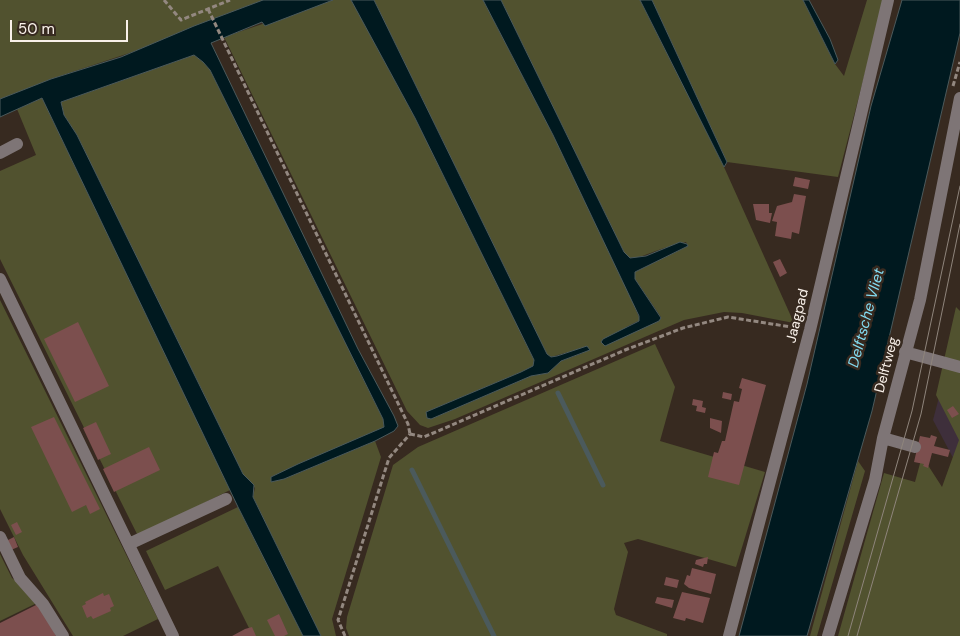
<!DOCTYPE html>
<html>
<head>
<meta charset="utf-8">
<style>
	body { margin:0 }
	#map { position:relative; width:960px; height:636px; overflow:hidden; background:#372a20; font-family:"DM Sans",sans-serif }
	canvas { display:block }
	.scale { position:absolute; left:10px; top:20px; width:118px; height:22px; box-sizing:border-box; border:2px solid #f9f1ea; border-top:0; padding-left:6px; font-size:15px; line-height:18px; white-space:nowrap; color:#f9f1ea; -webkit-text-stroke:4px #372a20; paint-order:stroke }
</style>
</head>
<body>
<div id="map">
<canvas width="960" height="636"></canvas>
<div class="scale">50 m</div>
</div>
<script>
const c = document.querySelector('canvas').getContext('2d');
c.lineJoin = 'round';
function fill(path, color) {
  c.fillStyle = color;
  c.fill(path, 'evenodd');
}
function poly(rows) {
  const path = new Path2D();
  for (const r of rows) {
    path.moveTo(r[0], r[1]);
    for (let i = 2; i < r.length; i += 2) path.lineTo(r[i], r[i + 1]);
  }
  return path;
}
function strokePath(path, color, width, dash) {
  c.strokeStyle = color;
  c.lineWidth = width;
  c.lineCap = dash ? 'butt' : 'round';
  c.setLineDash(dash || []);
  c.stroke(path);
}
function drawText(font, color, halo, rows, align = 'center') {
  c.font = font + ' "DM Sans",sans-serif';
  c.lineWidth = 5;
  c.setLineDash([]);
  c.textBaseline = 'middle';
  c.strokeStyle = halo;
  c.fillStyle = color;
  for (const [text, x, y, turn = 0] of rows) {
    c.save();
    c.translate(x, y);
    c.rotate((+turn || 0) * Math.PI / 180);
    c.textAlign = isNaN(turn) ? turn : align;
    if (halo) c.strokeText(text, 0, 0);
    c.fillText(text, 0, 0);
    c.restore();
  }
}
const industrial = poly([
	[960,318,960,471,933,420]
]);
const green = poly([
	[0,0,289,0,51,79,0,103],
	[333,0,351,0,357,10,415,118,534,360,533,366,521,372,431,410,431,419,531,376,548,373,561,361,583,353,568,352,551,357,547,354,374,0,483,0,553,135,631,298,640,320,626,327,641,328,659,321,661,317,635,279,635,272,688,246,686,242,664,248,634,259,630,258,624,252,501,0,640,0,724,167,794,323,742,313,724,312,684,320,455,419,428,428,420,425,407,411,224,37],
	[652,0,803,0,835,64,844,76,867,0,884,0,838,177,727,162],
	[194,55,203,62,210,70,383,419,384,428,271,477,284,479,375,441,381,457,332,619,336,636,321,636,253,497,255,488,243,474,77,135,64,115,61,102],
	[42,98,230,490,138,536,0,259,0,171,36,155,17,109],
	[0,300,158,619,123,636,73,636,23,555,0,509],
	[956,307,960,311,960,636,838,636,884,473,915,482,922,456,942,487,959,440,936,395],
	[655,344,675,387,660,441,765,472,736,567,638,539,624,543,628,552,614,609,616,615,667,634,667,636,349,636,346,628,347,617,393,465,418,447],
	[858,461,865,471,817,636,810,636],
	[238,507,303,636,253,636,218,566,165,590,146,551],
	[0,554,12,578,41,601,0,621]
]);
const water = poly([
	[263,0,333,0,265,26,262,22,211,43,358,349,394,416,398,426,394,431,375,441,284,479,271,482,271,477,298,464,384,427,383,419,210,70,203,62,194,55,61,102,64,115,77,135,243,474,254,485,253,497,321,636,303,636,238,507,42,98,0,117,0,99,51,79,121,57,194,26,263,0],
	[351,0,374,0,547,354,551,357,557,356,587,346,590,350,561,361,548,373,531,376,431,419,427,418,426,412,521,372,533,366,534,360,415,118,351,0],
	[483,0,501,0,624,252,630,258,646,256,680,242,687,244,688,246,635,272,635,279,661,318,659,321,605,346,601,342,603,339,639,321,639,316,553,135,483,0],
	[640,0,652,0,727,162,724,167,640,0],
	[803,0,809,0,830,39,838,60,835,64,803,0],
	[902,0,960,0,960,33,872,411,807,636,739,636,807,384,871,106,902,0]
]);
const stream = poly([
	[558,393,603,485],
	[412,470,494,636]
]);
const building = poly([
	[795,177,810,180,808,189,793,186],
	[794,194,806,196,799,234,792,232,791,239,775,236,777,222,772,221,777,206,792,202],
	[753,204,769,204,769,213,772,213,770,223,756,220],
	[780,259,787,273,780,277,773,262],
	[78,322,109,386,75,402,44,339],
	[742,378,766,385,739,485,708,477,714,452,718,453,722,441,725,441,734,401,739,402,742,389,739,388],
	[723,392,732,394,731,400,722,398],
	[693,399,703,401,702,407,706,408,705,413,696,411,697,406,692,405],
	[953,406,959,414,952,418,947,410],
	[54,417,100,509,90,514,86,505,72,512,31,427],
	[710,418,722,421,721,433,710,428],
	[96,422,111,454,98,460,83,428],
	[931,435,937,437,934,446,950,450,948,457,932,453,928,468,923,466,924,464,914,462,920,436,930,438],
	[149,447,160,470,114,492,103,469],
	[17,522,22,532,16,535,11,525],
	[14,537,18,547,11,550,6,541],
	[708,557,707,564,704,564,703,567,695,564,696,560],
	[692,568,716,574,711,594,689,588,684,584,687,575,690,576],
	[666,577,679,580,677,588,664,585],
	[682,592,710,598,703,623,686,618,685,621,673,618],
	[103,593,104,596,109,594,114,606,110,608,111,611,93,619,91,616,87,618,82,606,86,604,85,602],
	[657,597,674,600,672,608,655,603],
	[40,603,56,636,0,636,0,623],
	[279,614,288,634,284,636,275,636,267,620],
	[252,627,256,636,232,636,245,629]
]);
const path = poly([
	[164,0,181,20,230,0],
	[208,9,408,424,410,434],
	[953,86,960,62],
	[410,434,424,437,625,350,683,328,728,317,797,328],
	[345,636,338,620,389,458,410,434]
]);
const minor = poly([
	[0,153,17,144],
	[0,279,173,636],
	[905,352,960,367],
	[883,438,915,447],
	[0,537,20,578,43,604,63,636],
	[129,544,226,499],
	[729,636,810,330,888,0],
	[828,636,875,480,883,438,920,300,960,98]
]);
const tram = poly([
	[848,636,912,411,960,186],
	[857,636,921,414,960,224]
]);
const streetNames = [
	["Jaagpad",798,316,-76],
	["Delftweg",887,365,-75]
];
const waterNames = [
	["Delftsche Vliet",867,318,-75]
];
fill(industrial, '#3e2f3b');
fill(green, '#51522f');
fill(water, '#00191f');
strokePath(water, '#4b5a5c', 1);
strokePath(stream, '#4b5a5c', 5);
fill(building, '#7c4f4e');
strokePath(path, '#938880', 3, [5, 2.5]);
strokePath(minor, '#7e7576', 12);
strokePath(tram, '#8f857c', 1);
drawText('14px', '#f9f1ea', '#372a20', streetNames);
drawText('italic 15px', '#83dcf2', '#372a20', waterNames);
</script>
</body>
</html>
